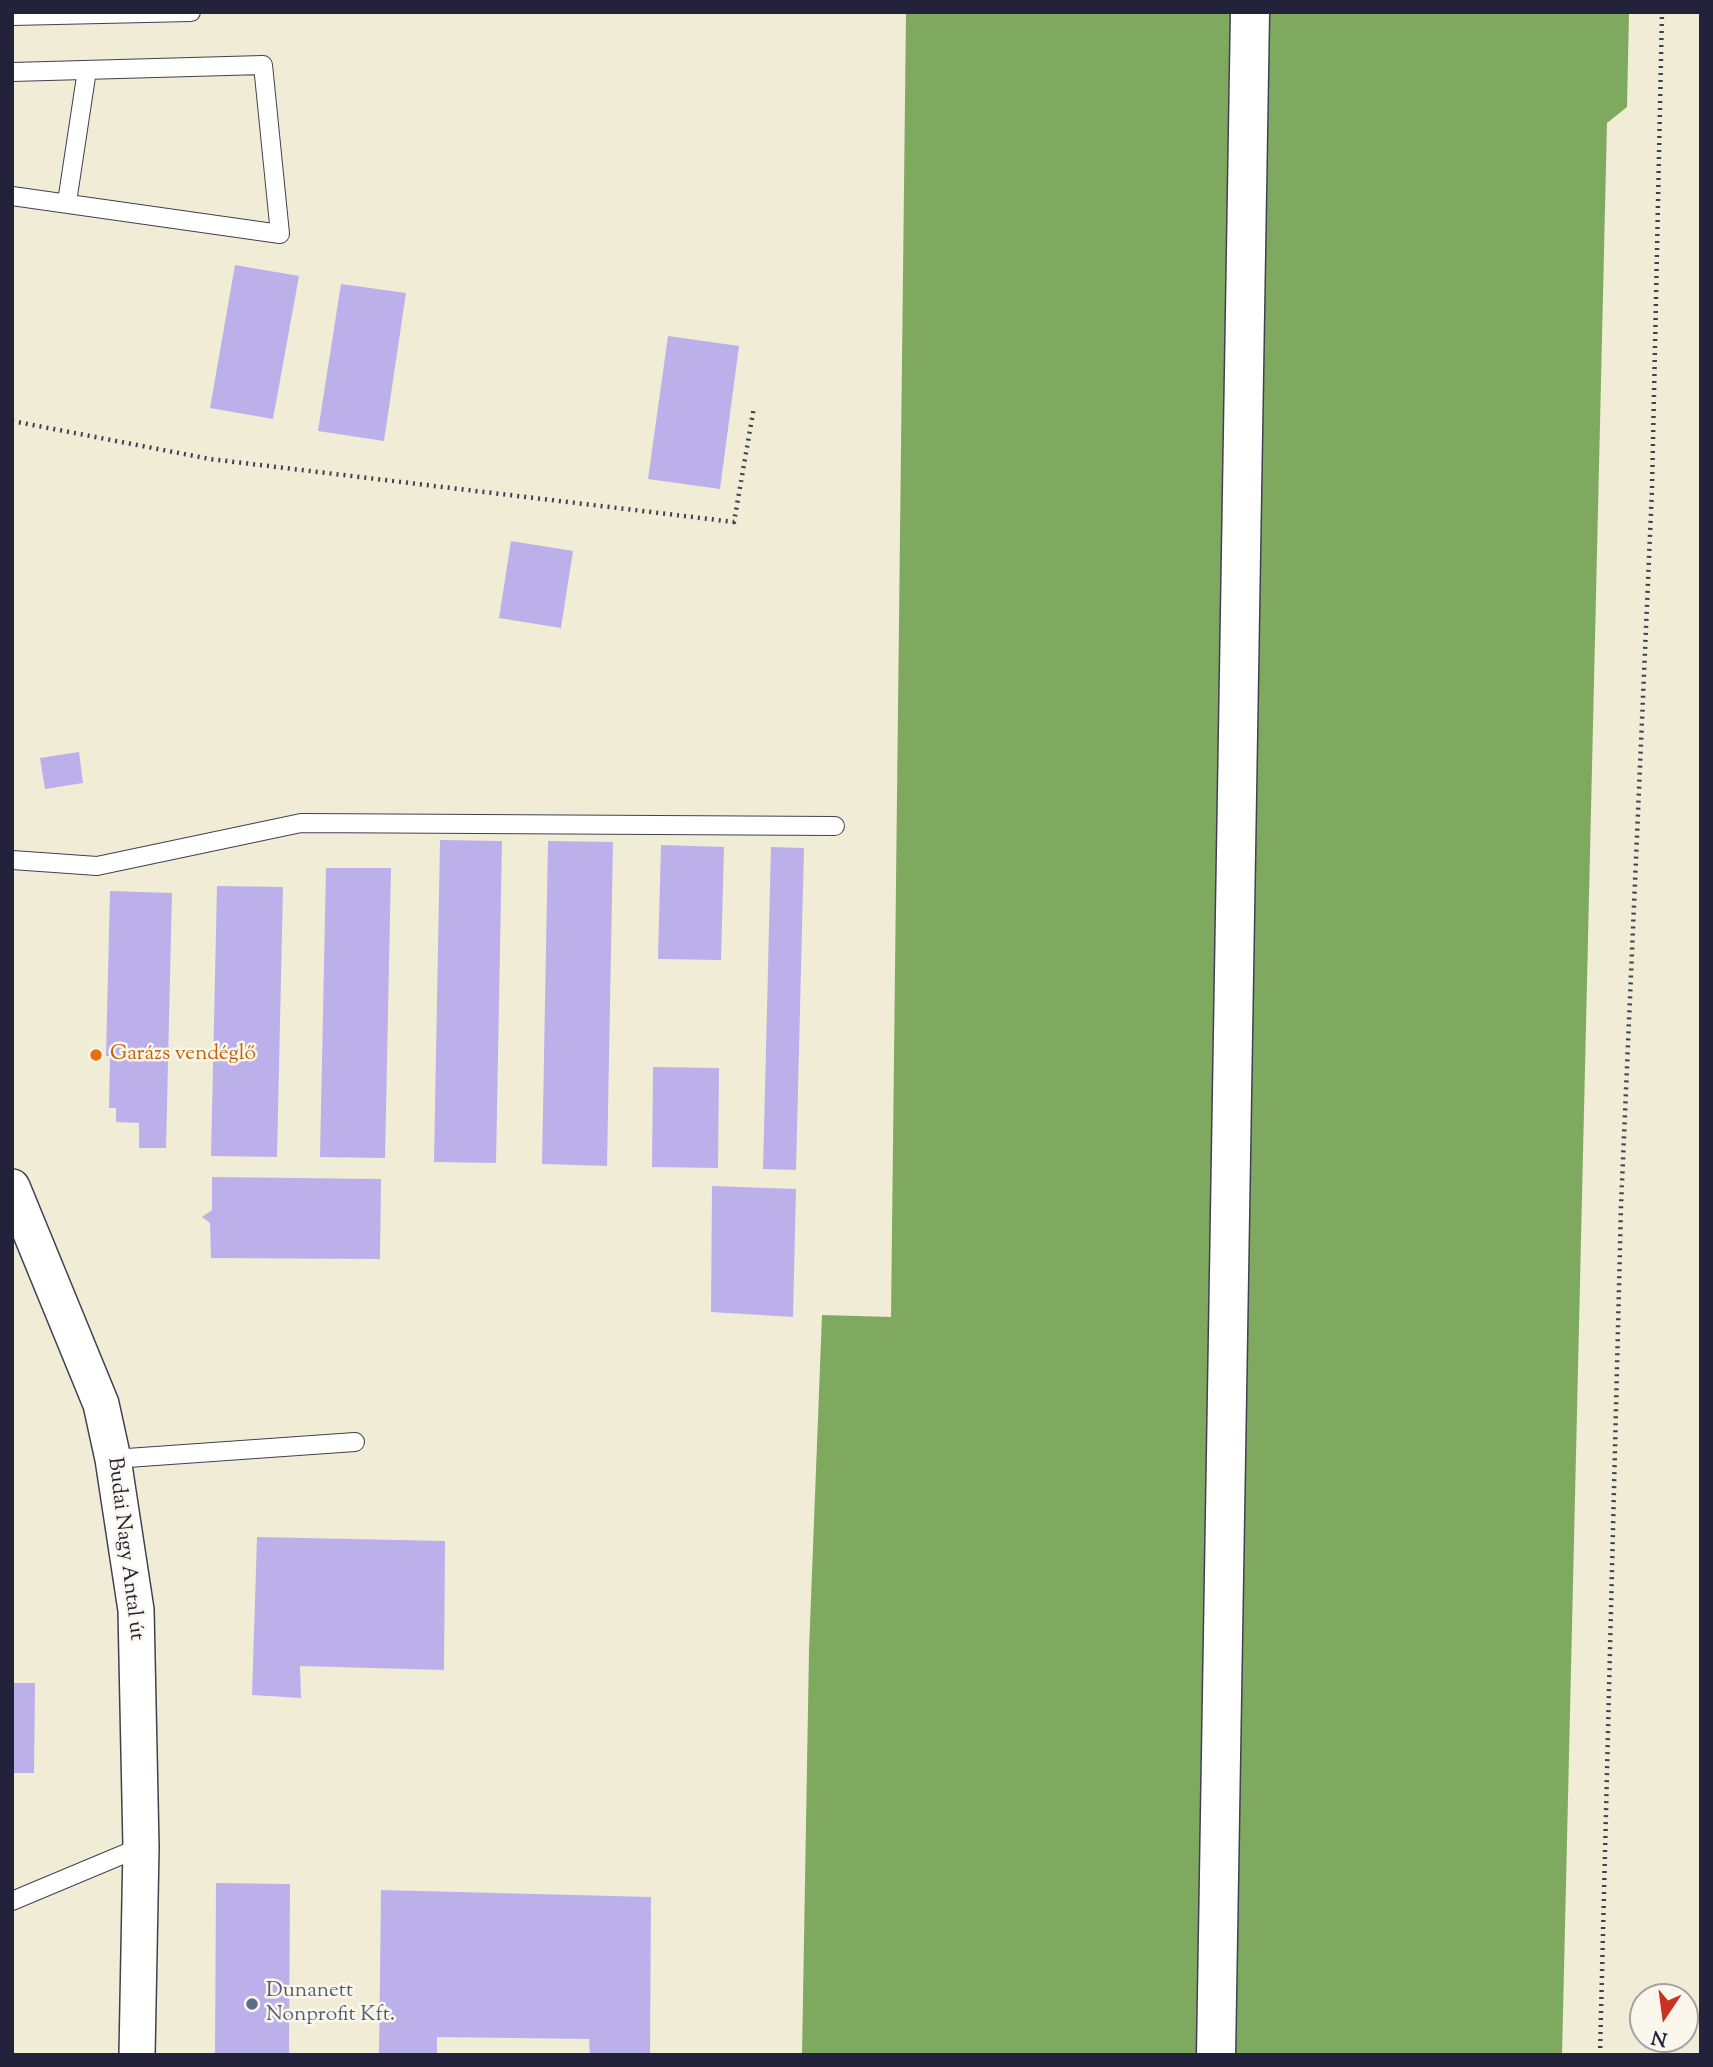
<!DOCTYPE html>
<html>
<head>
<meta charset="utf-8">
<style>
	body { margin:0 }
	#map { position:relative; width:1713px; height:2067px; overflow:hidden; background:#f1ecd6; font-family:"Sorts Mill Goudy",serif }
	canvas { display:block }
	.frame { position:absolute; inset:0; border:14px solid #22223b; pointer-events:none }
	.north { position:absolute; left:1629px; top:1983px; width:70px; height:70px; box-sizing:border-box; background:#fbf7ec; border:2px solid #a4a2a5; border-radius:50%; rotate:193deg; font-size:19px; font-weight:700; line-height:28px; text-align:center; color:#22223b }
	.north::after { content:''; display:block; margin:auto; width:24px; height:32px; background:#c8321e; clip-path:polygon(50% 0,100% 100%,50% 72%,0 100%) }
</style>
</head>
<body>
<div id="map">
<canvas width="1713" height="2067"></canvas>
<div class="frame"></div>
<div class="north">N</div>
</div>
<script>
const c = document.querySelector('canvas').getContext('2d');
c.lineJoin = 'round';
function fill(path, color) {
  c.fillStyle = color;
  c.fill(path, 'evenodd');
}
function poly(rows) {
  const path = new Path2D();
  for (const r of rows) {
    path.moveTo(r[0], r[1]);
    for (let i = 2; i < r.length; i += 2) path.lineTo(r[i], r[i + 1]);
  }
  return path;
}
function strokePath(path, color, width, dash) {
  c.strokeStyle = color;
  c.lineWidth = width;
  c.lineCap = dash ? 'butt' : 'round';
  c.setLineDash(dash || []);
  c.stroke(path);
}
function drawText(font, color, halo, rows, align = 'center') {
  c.font = font + ' "Sorts Mill Goudy",serif';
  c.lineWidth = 5;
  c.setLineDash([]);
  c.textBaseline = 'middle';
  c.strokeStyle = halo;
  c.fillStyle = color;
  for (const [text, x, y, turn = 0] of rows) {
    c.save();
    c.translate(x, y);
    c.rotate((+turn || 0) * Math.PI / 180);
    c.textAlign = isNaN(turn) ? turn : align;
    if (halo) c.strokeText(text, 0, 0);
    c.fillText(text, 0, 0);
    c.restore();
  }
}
const forest = poly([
	[906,12,1629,12,1627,107,1607,123,1562,2055,802,2055,809,1650,822,1315,891,1317]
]);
const building = poly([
	[235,265,299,276,273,419,210,408],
	[341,284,406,293,384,441,318,431],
	[668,336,739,346,720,489,648,479],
	[511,541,573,551,561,628,499,618],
	[79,752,83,783,45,789,40,758],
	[440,840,502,841,496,1163,434,1162],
	[548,841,613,842,607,1166,542,1164],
	[661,845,724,847,721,960,658,959],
	[771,847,804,848,796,1170,763,1169],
	[326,868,391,868,385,1158,320,1157],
	[217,886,283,887,277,1157,211,1156],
	[110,891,172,893,166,1148,139,1148,139,1123,116,1122,116,1108,109,1108,110,1056,106,1056],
	[653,1067,719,1068,718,1168,652,1167],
	[212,1177,381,1179,380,1259,211,1258,210,1223,202,1217,212,1210],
	[712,1186,796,1189,793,1317,711,1312],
	[257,1537,445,1541,444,1670,300,1666,301,1698,252,1695],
	[12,1683,35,1683,34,1773,12,1773],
	[216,1883,290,1884,289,2055,215,2055],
	[381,1890,651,1897,650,2055,590,2055,589,2039,437,2037,437,2055,379,2055]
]);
const path = poly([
	[12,421,210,459,734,522,754,407],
	[1600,2055,1621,1206,1652,489,1662,12]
]);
const service = poly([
	[12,16,191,12],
	[12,72,263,65,280,234,12,196],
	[67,202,87,70],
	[12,860,97,866,301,823,835,826],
	[113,1459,355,1442],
	[12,1901,141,1847]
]);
const minor = poly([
	[12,1187,101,1404,113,1459,136,1610,141,1847,137,2055]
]);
const primary = poly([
	[1216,2055,1250,12]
]);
const markers = [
	[96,1055,7,"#e8710a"],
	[252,2004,7,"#5c6f8a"]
];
const foodNames = [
	["Garázs vendéglő",110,1055]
];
const streetNames = [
	["Budai Nagy Antal út",124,1549,83]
];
const serviceNames = [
	["Dunanett",266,1992],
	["Nonprofit Kft.",266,2016]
];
fill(forest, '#80a960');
fill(building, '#bcb0eb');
strokePath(service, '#414052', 20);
strokePath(minor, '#414052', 38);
strokePath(primary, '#414052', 41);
strokePath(path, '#414052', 4.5, [2, 5]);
strokePath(service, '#fff', 18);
strokePath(minor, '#fff', 35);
strokePath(primary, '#fff', 38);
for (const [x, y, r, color] of markers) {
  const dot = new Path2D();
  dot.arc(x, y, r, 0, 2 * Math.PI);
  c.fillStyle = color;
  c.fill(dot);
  strokePath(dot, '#fbf7ec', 2.5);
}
drawText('21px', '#c56008', '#fbf7ec', foodNames, 'left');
drawText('21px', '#22223b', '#fbf7ec', streetNames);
drawText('21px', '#4e5e75', '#fbf7ec', serviceNames, 'left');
</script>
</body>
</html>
